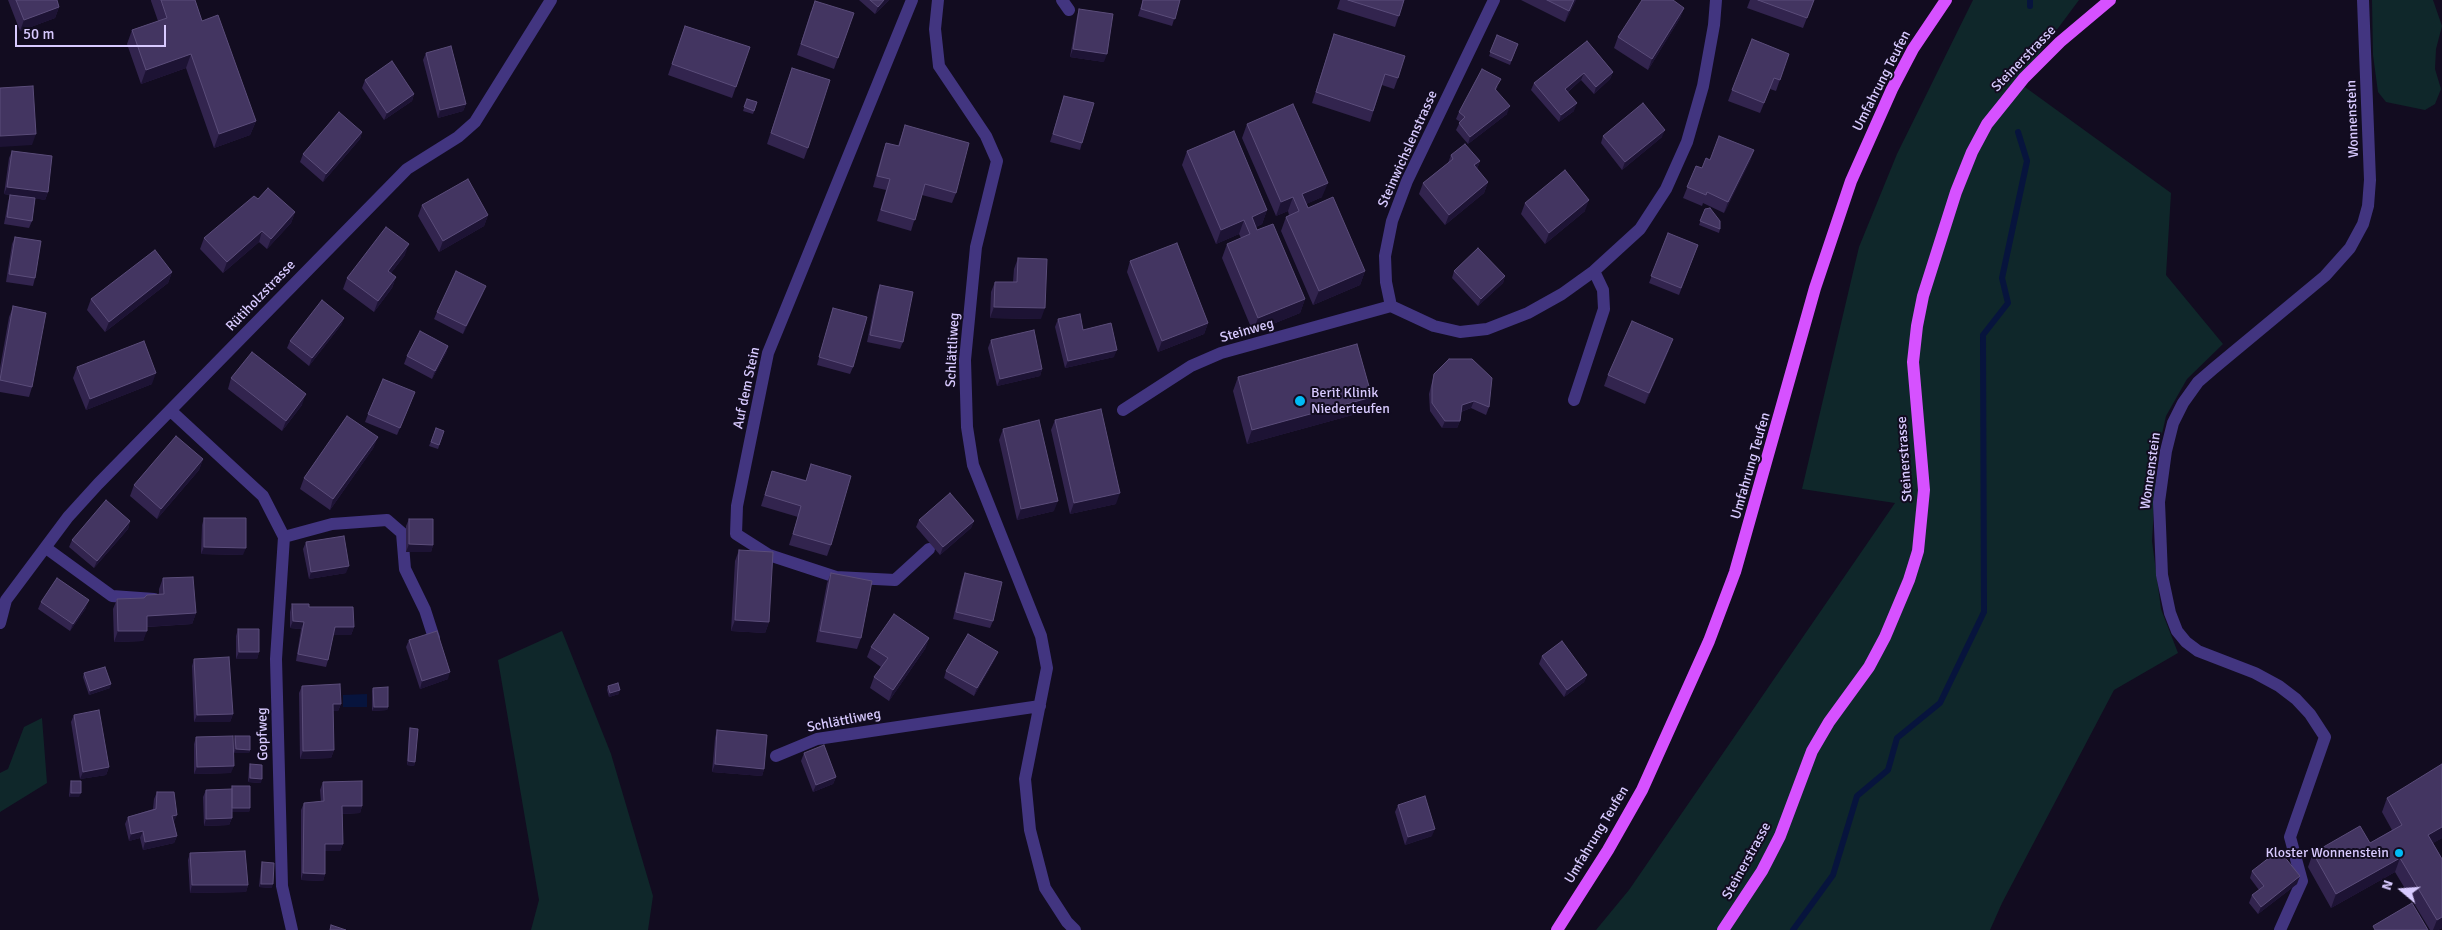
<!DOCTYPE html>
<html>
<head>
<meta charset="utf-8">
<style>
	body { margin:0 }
	#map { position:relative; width:2442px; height:930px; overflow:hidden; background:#120c20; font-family:Signika,sans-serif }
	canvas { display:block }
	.north { position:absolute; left:2377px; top:865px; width:50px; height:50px; -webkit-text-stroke:4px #120c20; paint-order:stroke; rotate:288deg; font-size:14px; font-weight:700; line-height:20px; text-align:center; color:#d8caff }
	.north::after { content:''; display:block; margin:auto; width:18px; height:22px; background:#d8caff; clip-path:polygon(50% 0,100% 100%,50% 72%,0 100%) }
	.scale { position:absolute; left:15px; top:25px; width:151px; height:22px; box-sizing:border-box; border:2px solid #d8caff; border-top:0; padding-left:6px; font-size:15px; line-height:18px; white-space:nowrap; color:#d8caff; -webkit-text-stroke:4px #120c20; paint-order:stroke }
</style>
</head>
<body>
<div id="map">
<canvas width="2442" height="930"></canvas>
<div class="north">N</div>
<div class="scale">50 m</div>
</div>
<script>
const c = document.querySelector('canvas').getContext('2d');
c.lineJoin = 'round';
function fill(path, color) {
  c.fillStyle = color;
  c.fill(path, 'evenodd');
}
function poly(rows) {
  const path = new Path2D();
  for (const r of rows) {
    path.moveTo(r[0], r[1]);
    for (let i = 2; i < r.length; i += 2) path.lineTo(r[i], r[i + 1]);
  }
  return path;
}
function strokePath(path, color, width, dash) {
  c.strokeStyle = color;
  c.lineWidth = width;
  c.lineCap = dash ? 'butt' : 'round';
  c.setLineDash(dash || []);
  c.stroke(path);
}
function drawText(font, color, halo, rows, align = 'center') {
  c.font = font + ' Signika,sans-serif';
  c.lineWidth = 4;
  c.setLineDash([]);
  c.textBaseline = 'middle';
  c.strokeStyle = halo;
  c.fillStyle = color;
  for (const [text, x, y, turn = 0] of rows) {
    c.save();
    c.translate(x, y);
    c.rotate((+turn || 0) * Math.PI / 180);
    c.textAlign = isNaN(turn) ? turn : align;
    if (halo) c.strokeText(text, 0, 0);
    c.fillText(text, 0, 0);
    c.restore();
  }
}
const green = poly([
	[1973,0,2079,0,2018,82,2171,193,2166,275,2223,344,2187,379,2166,416,2157,456,2152,541,2161,609,2178,653,2114,690,2002,903,1990,930,1596,930,1629,890,1895,503,1802,489,1859,247,1897,154],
	[2372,0,2433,0,2442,26,2436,49,2435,69,2441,89,2435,104,2425,110,2386,102,2378,92,2373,55],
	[562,631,611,754,653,896,648,930,531,930,539,900,498,660],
	[42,718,47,783,0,812,0,773,8,769,24,727]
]);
const water = poly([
	[367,694,367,707,343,707,343,695]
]);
const stream = poly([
	[2030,6,2030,0],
	[1793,930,1833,875,1857,796,1888,770,1897,738,1940,703,1984,612,1983,335,2008,303,2002,278,2027,161,2018,132]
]);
const minor = poly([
	[912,0,768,353,737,506,736,534,769,555,836,577,895,580,929,549],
	[938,0,935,29,939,66,986,136,997,161,976,247,965,360,967,427,973,465,1041,636,1047,668,1025,779,1030,830,1045,888,1067,922,1075,930],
	[1062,0,1069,10],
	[1494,0,1407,181,1392,221,1385,256,1386,282,1391,306,1434,326,1460,332,1487,329,1528,313,1562,294,1594,271,1640,229,1666,189,1687,142,1703,86,1714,25,1716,0],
	[1574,400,1604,309,1603,290,1594,271],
	[1123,410,1191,366,1221,353,1391,306],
	[171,411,263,496,284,537,276,659,282,886,292,930],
	[284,537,332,524,387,520,402,533,405,569,425,610,434,638],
	[46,548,112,596,154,599],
	[0,623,6,600,68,517,98,484,407,169,458,137,475,122,551,0],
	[776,756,817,739,1040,706],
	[2280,930,2302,881,2290,837,2325,737,2310,714,2296,699,2279,686,2255,673,2198,651,2186,642,2177,631,2170,613,2162,575,2159,502,2166,451,2173,423,2183,403,2198,382,2213,369,2325,276,2350,248,2363,224,2368,206,2370,180,2363,0]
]);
const major = poly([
	[1557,930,1608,850,1642,790,1709,641,1735,572,1815,288,1851,181,1892,89,1913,49,1946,0],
	[1723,930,1762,871,1780,836,1812,751,1829,722,1869,667,1885,637,1909,580,1918,551,1924,490,1913,362,1917,326,1923,296,1956,192,1972,152,1987,124,2024,78,2060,42,2110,0]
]);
const wall = poly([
	[8,0,57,0,59,7,55,18,20,31],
	[151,0,195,0,202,21,256,121,250,135,214,148,186,68,141,84,127,44,132,30,158,21,151,1],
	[859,0,889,0,875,14],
	[1143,0,1180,0,1172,26,1138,16],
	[1340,0,1404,0,1395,27,1337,9],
	[1521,0,1576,0,1565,22],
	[1750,0,1814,0,1803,28,1747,8],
	[1684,8,1680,18,1648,70,1614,48,1618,37],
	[1079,9,1104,62,1070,57,1077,16],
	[811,11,854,13,834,69,797,55],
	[685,26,750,47,732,98,668,75],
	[1334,34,1398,78,1394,89,1382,85,1370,122,1312,103],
	[1497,35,1518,44,1510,65,1489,56],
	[1587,41,1613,72,1610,79,1594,94,1581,80,1568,92,1574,111,1559,122,1531,90,1534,83],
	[426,53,466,104,463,111,438,118,423,60],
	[1789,54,1776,91,1770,89,1760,113,1728,101,1732,90],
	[788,79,808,148,804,159,767,144],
	[365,80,414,94,412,101,384,120,362,88],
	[1498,86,1496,90,1507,114,1468,144,1456,130,1460,122,1456,119,1459,112],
	[1064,96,1082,143,1080,150,1050,142],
	[747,99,757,102,753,114,743,111],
	[1247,124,1322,197,1306,204,1308,208,1365,271,1360,285,1313,305,1281,231,1286,217,1289,215,1288,211,1276,216,1242,138],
	[905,125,956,193,952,203,922,195,911,231,877,221,886,190,873,187,882,154,886,143,898,146],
	[362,132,360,139,323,182,300,162,303,154],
	[1603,136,1662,137,1622,170,1601,143],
	[1754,150,1750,161,1724,213,1703,203,1702,206,1683,198,1696,166,1702,168,1710,160],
	[12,151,48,192,45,200,35,198,32,221,29,228,4,224,8,202,10,195,4,194,9,158],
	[1187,151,1267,210,1262,224,1256,227,1257,230,1305,299,1300,313,1253,332,1222,258,1227,244,1241,238,1239,234,1216,244,1182,165],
	[1451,155,1480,161,1477,169,1488,182,1484,193,1445,225,1419,194,1423,183,1448,163],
	[258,199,295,212,291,223,267,249,259,242,223,273,200,249,204,238],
	[1525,203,1585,211,1545,244,1521,214],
	[422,205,488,215,484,226,439,252,418,216],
	[1705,209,1720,229,1719,233,1699,225],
	[1668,233,1698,245,1679,295,1649,283],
	[15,237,35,278,33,286,6,282,12,244],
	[405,255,391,273,396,277,392,288,374,312,343,289,347,278],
	[1018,258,1041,319,990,318,991,292,995,282,1013,282,1014,269],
	[1130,261,1208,323,1204,334,1158,352,1127,272],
	[1454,271,1505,276,1503,283,1478,306,1452,278],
	[172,272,168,283,105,332,87,310,91,299],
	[880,285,903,342,900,349,867,342,877,293],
	[483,293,463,334,434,319,437,312],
	[13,307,32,387,29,397,0,392,0,368,9,317],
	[833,308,853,367,850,374,817,365],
	[344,318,341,325,309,366,287,348,290,341],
	[1058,319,1083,330,1114,357,1065,368,1055,327],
	[991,340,1042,369,1040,376,997,386,988,348],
	[448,346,446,353,432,379,404,364,407,356],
	[1669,350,1645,404,1604,386,1608,375],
	[77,367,152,384,86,410,73,378],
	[1434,374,1489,407,1486,415,1471,408,1461,412,1460,421,1457,428,1442,428,1430,411,1429,394],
	[1238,377,1372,397,1367,411,1247,444,1233,391],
	[231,378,302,405,282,431,228,389],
	[412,400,397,435,365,422,368,414],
	[1055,420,1116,504,1070,514,1051,430],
	[436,428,444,431,438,449,429,446],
	[1003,429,1054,511,1017,520,999,440],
	[374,447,330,510,300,489,304,478],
	[203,459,199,470,157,519,130,496,134,485],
	[811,464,831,545,827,556,789,545,798,517,761,506,772,471,806,480],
	[204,518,243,555,201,554,202,525],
	[409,519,433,545,431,552,406,552,406,526],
	[919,520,974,521,971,528,940,555,916,527],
	[130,521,128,529,94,568,69,547,72,540],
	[306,542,346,573,309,579,303,549],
	[739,550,769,622,765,633,731,631,735,561],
	[831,573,861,638,857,649,816,642,827,583],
	[965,573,993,621,990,628,953,619,962,580],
	[163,578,196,613,192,624,147,627,143,641,114,642,113,609,117,599,144,598,159,595,159,589],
	[41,602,86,608,70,631,38,609],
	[292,604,309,607,354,627,351,635,333,635,328,660,326,667,296,661,301,629,290,628,290,612],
	[238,629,259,652,257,659,236,659,236,636],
	[929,638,925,649,889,701,870,688,874,677,881,667,867,657,871,647],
	[409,640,448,679,420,689,406,647],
	[1542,656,1587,675,1584,682,1564,697,1539,664],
	[194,659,233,714,230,722,194,722,192,666],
	[995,659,974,696,944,678,946,671],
	[84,673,110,688,89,695,83,677],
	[302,686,341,704,338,711,333,711,334,750,331,758,300,759,299,693],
	[608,686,619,694,609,697,607,690],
	[373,688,388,707,387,710,372,711,372,691],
	[74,715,109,767,106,775,80,779,71,722],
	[410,728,415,762,414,766,407,765,409,732],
	[717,730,764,769,762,776,712,772,715,738],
	[235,736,250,750,249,753,234,753,234,739],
	[196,737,231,773,194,774,194,744],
	[804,753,836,777,833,784,813,792,801,761],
	[250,764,261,783,248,782,249,768],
	[71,781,79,797,69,797,70,784],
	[323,782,362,806,360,813,342,814,343,844,340,851,325,851,325,874,323,881,301,880,301,810,304,803,321,802,320,790],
	[232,786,250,808,249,812,232,812,232,818,229,825,204,826,203,797,206,790,231,789],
	[157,792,174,822,177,836,174,843,143,850,140,838,129,841,125,824,128,817,153,809,154,799],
	[2387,798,2442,838,2433,843,2442,859,2442,928,2438,930,2430,930,2395,872,2331,908,2308,867,2313,853,2370,843,2392,830,2382,812],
	[1398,805,1432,836,1405,845,1395,812],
	[190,853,248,885,246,892,190,893,188,860],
	[262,862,272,888,259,887,261,866],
	[2252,871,2297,884,2258,914,2249,903,2252,895,2259,890,2250,878]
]);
const shadedWall = poly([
	[884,0,889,0,875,14,878,7],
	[1574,0,1576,0,1565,22,1569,11],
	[59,7,55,18,20,31,24,20],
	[1684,8,1680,18,1648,70,1652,59],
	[1073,49,1107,54,1104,62,1070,57],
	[191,54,186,68,141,84,146,70],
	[1613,72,1610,79,1594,94,1596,87],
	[1584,73,1581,80,1562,97,1565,89],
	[414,94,412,101,384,120,387,113],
	[1577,103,1574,111,1559,122,1561,115],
	[466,104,463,111,438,118,440,110],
	[1510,106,1507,114,1468,144,1470,137],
	[256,121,250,135,214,148,219,134],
	[1665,130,1662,137,1622,170,1625,162],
	[362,132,360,139,323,182,326,174],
	[36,134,32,145,0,147,0,136],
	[1754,150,1750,161,1724,213,1728,202],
	[1480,161,1476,172,1474,165],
	[1488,182,1484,193,1445,225,1449,215],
	[1328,183,1322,197,1297,208,1302,194],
	[7,187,48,192,45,200,4,194],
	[1293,197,1288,211,1276,216,1281,202],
	[1589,200,1585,211,1545,244,1549,233],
	[1267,210,1262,224,1249,230,1252,217],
	[295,212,291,223,267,249,271,239],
	[488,215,484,226,439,252,443,241],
	[1244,220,1239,234,1216,244,1221,230],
	[262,231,259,242,223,273,227,262],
	[409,244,405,255,384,282,388,271],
	[1365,271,1360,285,1313,305,1319,291],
	[172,272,168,283,105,332,109,322],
	[1505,276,1503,283,1478,306,1481,299],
	[396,277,392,288,374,312,378,301],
	[486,286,483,293,463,334,466,326],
	[1305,299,1300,313,1253,332,1258,318],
	[994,307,1045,308,1041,319,990,318],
	[344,318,341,325,309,366,312,358],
	[1208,323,1204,334,1158,352,1162,341],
	[1673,339,1669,350,1645,404,1649,393],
	[448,346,446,353,432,379,435,371],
	[1117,350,1114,357,1065,368,1068,361],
	[1042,369,1040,376,997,386,1000,379],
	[156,373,152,384,86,410,90,399],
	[306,394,302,405,282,431,286,421],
	[1372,397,1367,411,1247,444,1252,430],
	[1474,401,1471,408,1460,412,1462,405],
	[1445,421,1460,421,1457,428,1442,428],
	[378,437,374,447,330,510,333,499],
	[203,459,199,470,157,519,161,509],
	[1120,493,1116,504,1070,514,1074,503],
	[1058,501,1054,511,1017,520,1021,509],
	[130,521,128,529,94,568,97,561],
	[974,521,971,528,940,555,943,547],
	[409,544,433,545,431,552,406,552],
	[204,547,246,548,243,555,201,554],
	[349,566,346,573,309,579,311,572],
	[89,600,86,608,70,631,73,624],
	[196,613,192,624,143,627,147,616],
	[735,620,769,622,765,633,731,631],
	[293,621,304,622,301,629,290,628],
	[335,627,354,627,351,635,332,635],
	[118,631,147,631,143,641,114,642],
	[929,638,925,649,889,701,893,690],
	[239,652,259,652,257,659,236,659],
	[998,652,995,659,974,696,977,688],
	[450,672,448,679,420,689,422,681],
	[1587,675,1584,682,1564,697,1567,690],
	[111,684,110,688,89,695,90,691],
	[620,690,619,694,609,697,610,693],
	[333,704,341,704,338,711,330,711],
	[374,707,388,707,387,710,372,711],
	[233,714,230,722,194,722,197,715],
	[236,749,250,750,249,753,234,753],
	[334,750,331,758,300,759,303,751],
	[408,761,415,762,414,766,407,765],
	[715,764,764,769,762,776,712,772],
	[234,766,231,773,194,774,197,767],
	[109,767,106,775,80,779,83,772],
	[836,777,833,784,813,792,816,785],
	[250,778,262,779,261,783,248,782],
	[71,793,81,793,79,797,69,797],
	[342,806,362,806,360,813,340,814],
	[232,808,250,808,249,812,231,812],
	[177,815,174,822,169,823,172,816],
	[232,818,229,825,204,826,206,819],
	[2442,827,2442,838,2423,849,2428,835],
	[1435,829,1432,836,1405,845,1408,837],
	[143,831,140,838,129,841,131,834],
	[177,836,174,843,143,850,145,842],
	[325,844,343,844,340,851,322,851],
	[2400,858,2395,872,2331,908,2336,894],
	[303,873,325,874,323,881,301,880],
	[2300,876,2297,884,2258,914,2261,907],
	[261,884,273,884,272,888,259,887],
	[192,885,248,885,246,892,190,893],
	[2442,917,2442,928,2438,930,2433,930,2437,920]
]);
const building = poly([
	[16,0,57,0,59,7,24,20,16,0],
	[161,0,195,0,202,21,218,15,256,121,219,134,191,54,146,70,132,30,167,18,161,0],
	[870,0,884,0,878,7,870,0],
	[1143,0,1180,0,1175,19,1141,9,1143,0],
	[1348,0,1404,0,1399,16,1348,0],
	[1547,0,1574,0,1569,11,1547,0],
	[1642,0,1673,0,1684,8,1652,59,1618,37,1642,0],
	[1758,0,1814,0,1807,18,1758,0],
	[815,1,854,13,838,58,801,44,815,1],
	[1079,9,1113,14,1107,54,1073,49,1079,9],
	[685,26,750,47,736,87,672,64,685,26],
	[1334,34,1405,56,1398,78,1385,74,1373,111,1316,92,1334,34],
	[1497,35,1518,44,1511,61,1490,52,1497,35],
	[1752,39,1789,54,1780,80,1774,78,1764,103,1732,90,1752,39],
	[1587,41,1613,72,1596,87,1584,73,1565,89,1577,103,1561,115,1534,83,1587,41],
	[451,46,466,104,440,110,426,53,451,46],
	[392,61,414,94,387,113,365,80,392,61],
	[792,68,830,80,808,148,771,133,792,68],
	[1482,69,1501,79,1495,89,1510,106,1470,137,1459,123,1465,117,1459,112,1482,69],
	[33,86,36,134,0,136,0,88,33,86],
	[1064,96,1094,103,1082,143,1053,134,1064,96],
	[747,99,757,102,754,111,744,107,747,99],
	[1643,103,1665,130,1625,162,1603,136,1643,103],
	[1293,104,1328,183,1302,194,1308,208,1333,197,1365,271,1319,291,1286,217,1299,211,1293,197,1281,202,1247,124,1293,104],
	[339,112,362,132,326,174,303,154,339,112],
	[905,125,969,143,956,193,925,184,915,220,881,210,890,179,877,176,886,143,899,146,905,125],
	[1234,131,1267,210,1252,217,1257,230,1273,224,1305,299,1258,318,1227,244,1250,234,1244,220,1221,230,1187,151,1234,131],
	[1719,136,1754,150,1728,202,1707,192,1706,195,1687,187,1696,166,1702,168,1706,158,1710,160,1719,136],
	[1465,144,1480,161,1474,165,1488,182,1449,215,1423,183,1453,159,1451,155,1465,144],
	[12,151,52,156,48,192,7,187,12,151],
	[1565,170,1589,200,1549,233,1525,203,1565,170],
	[468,179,488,215,443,241,422,205,468,179],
	[268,188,295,212,271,239,262,231,227,262,204,238,254,196,258,199,268,188],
	[10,195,35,198,32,221,7,217,10,195],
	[1710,208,1720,221,1720,229,1700,221,1705,209,1710,208],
	[386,227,409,244,388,271,396,277,378,301,347,278,386,227],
	[1668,233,1698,245,1681,288,1651,276,1668,233],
	[15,237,41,241,35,278,9,274,15,237],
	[1177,243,1208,323,1162,341,1130,261,1177,243],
	[1478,248,1505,276,1481,299,1454,271,1478,248],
	[155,250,172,272,109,322,91,299,155,250],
	[1018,258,1047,259,1045,308,994,307,995,282,1017,282,1018,258],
	[456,271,486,286,466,326,437,312,456,271],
	[880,285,913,292,903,342,870,335,880,285],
	[322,300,344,318,312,358,290,341,322,300],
	[13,306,46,313,32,387,0,380,13,306],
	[833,308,867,317,853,367,819,357,833,308],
	[1080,314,1083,330,1111,323,1117,350,1068,361,1058,319,1080,314],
	[1632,321,1673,339,1649,393,1608,375,1632,321],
	[1034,330,1042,369,1000,379,991,340,1034,330],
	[420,331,448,346,435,371,407,356,420,331],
	[144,341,156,373,90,399,77,367,144,341],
	[1357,344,1372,397,1252,430,1238,377,1357,344],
	[252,352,306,394,286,421,231,378,252,352],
	[1449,359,1472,359,1492,378,1489,407,1474,401,1462,405,1460,421,1445,421,1432,403,1432,386,1434,374,1449,359],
	[383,379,415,392,400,428,368,414,383,379],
	[1101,409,1120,493,1074,503,1055,420,1101,409],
	[347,416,378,437,333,499,304,478,347,416],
	[1039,420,1058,501,1021,509,1003,429,1039,420],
	[436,428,444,431,439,445,431,442,436,428],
	[176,436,203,459,161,509,134,485,176,436],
	[811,464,851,476,831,545,793,534,801,506,765,495,772,471,806,481,811,464],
	[950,493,974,521,943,547,919,520,950,493],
	[106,500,130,521,97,561,72,540,106,500],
	[204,518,246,518,246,548,204,547,204,518],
	[409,519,433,519,433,545,409,544,409,519],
	[344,536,349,566,311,572,306,542,344,536],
	[739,550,773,552,769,622,735,620,739,550],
	[831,573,872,581,861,638,820,631,831,573],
	[965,573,1002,582,993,621,956,612,965,573],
	[193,577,196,613,147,616,147,631,118,631,117,599,144,598,147,595,164,594,163,578,193,577],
	[57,578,89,600,73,624,41,602,57,578],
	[292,604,309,604,309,607,353,607,354,627,335,627,328,660,298,654,304,622,293,621,292,604],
	[894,614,929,638,893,690,874,677,888,658,871,647,894,614],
	[238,629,259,629,259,652,239,652,238,629],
	[437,631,450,672,422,681,409,640,437,631],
	[968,634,998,652,977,688,946,671,968,634],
	[1562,641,1587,675,1567,690,1542,656,1562,641],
	[229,657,233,714,197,715,194,659,229,657],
	[105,667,111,684,90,691,84,673,105,667],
	[618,683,620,690,610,693,608,686,618,683],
	[340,684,341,704,333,704,334,750,303,751,302,686,340,684],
	[388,687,388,707,374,707,373,688,388,687],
	[99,710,109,767,83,772,74,715,99,710],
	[410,728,418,729,415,762,408,761,410,728],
	[717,730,767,735,764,769,715,764,717,730],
	[233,736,234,766,197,767,196,737,233,736],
	[235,736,250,736,250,750,236,749,235,736],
	[824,745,836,777,816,785,804,753,824,745],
	[250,764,262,765,262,779,250,778,250,764],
	[2442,764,2442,827,2428,835,2442,859,2442,917,2437,920,2400,858,2336,894,2313,853,2360,826,2370,843,2402,825,2387,798,2442,764],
	[71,781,81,781,81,793,71,793,71,781],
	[362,781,362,806,342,806,343,844,325,844,325,874,303,873,304,803,324,801,323,782,362,781],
	[232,786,250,786,250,808,232,808,232,786],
	[232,789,232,818,206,819,206,790,232,789],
	[157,792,174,792,177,815,172,816,177,836,145,842,143,831,131,834,128,817,156,809,157,792],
	[1425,796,1435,829,1408,837,1398,805,1425,796],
	[2279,850,2300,876,2261,907,2252,895,2264,886,2252,871,2279,850],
	[245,851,248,885,192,885,190,853,245,851],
	[262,862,274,863,273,884,261,884,262,862],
	[2412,903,2428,930,2375,930,2373,926,2412,903],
	[331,925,346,930,330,930,331,925]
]);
const markers = [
	[1300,401,6,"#00bbf5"],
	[2399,853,5,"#00bbf5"]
];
const streetNames = [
	["Steinerstrasse",2024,59,-46],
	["Umfahrung Teufen",1882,81,-63],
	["Wonnenstein",2353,119,-92],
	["Steinwichslenstrasse",1408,149,-66],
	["Rütiholzstrasse",261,296,-46],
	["Steinweg",1247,331,-16],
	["Schlättliweg",953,350,-87],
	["Auf dem Stein",747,388,-78],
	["Steinerstrasse",1905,459,-94],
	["Umfahrung Teufen",1751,466,-74],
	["Wonnenstein",2151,471,-82],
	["Schlättliweg",844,721,-11],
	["Gopfweg",263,734,-91],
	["Umfahrung Teufen",1597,835,-59],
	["Steinerstrasse",1747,861,-61]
];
const poiNames = [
	["Berit Klinik",1311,393],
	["Niederteufen",1311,409],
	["Kloster Wonnenstein",2389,853,"right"]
];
fill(green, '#0f272a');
fill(water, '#07143d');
strokePath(stream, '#07143d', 6);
strokePath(minor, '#423580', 12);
strokePath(major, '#d651ff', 12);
fill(wall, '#32244e');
fill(shadedWall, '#1d1334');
fill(building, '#433561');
strokePath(building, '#5b4d7a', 1);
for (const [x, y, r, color] of markers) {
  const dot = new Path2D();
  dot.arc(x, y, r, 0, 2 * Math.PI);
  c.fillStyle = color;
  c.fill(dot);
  strokePath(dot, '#120c20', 2);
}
drawText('14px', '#d8caff', '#120c20', streetNames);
drawText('14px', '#d8caff', '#120c20', poiNames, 'left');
</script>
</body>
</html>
